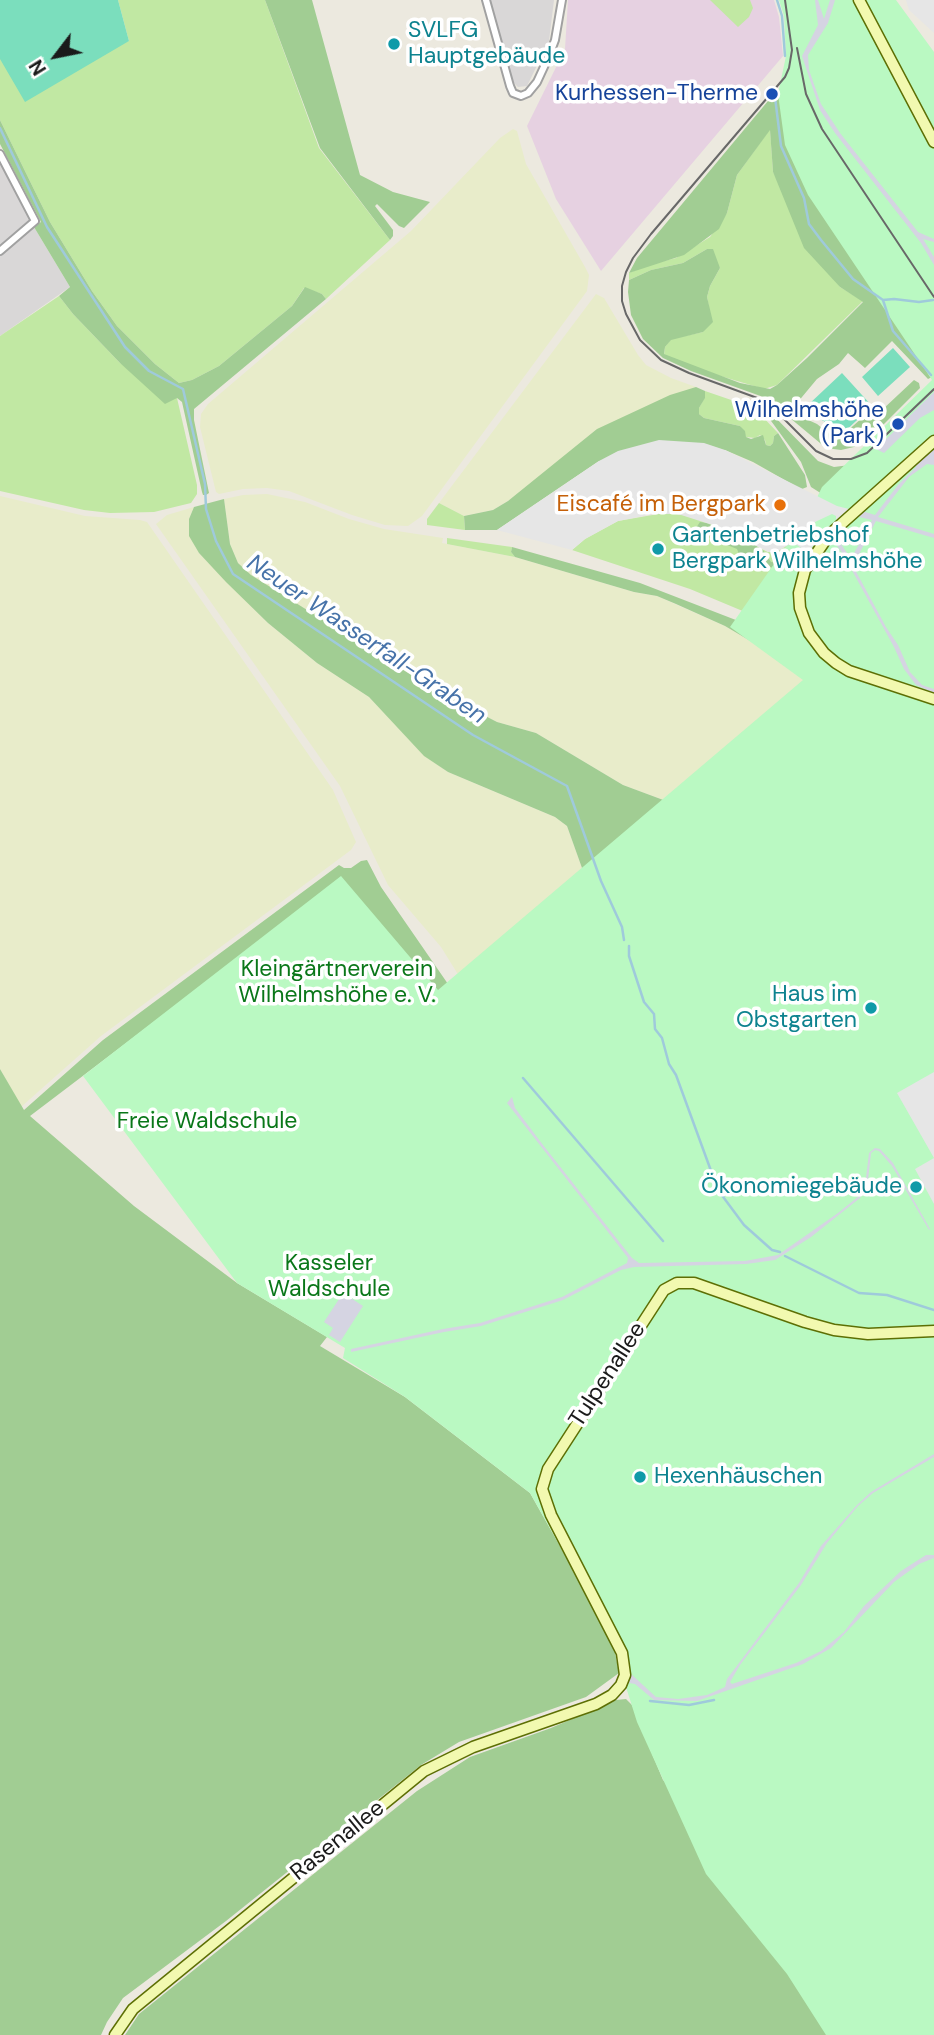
<!DOCTYPE html>
<html>
<head>
<meta charset="utf-8">
<style>
	body { margin:0 }
	#map { position:relative; width:934px; height:2035px; overflow:hidden; background:#ece9df; font-family:"DM Sans",sans-serif }
	canvas { display:block }
	.north { position:absolute; left:21px; top:21px; width:70px; height:70px; -webkit-text-stroke:5px #fff; paint-order:stroke; rotate:238deg; font-size:19px; font-weight:700; line-height:28px; text-align:center; color:#1a1a1a }
	.north::after { content:''; display:block; margin:auto; width:24px; height:32px; background:#1a1a1a; clip-path:polygon(50% 0,100% 100%,50% 72%,0 100%) }
</style>
</head>
<body>
<div id="map">
<canvas width="934" height="2035"></canvas>
<div class="north">N</div>
</div>
<script>
const c = document.querySelector('canvas').getContext('2d');
c.lineJoin = 'round';
function fill(path, color) {
  c.fillStyle = color;
  c.fill(path, 'evenodd');
}
function poly(rows) {
  const path = new Path2D();
  for (const r of rows) {
    path.moveTo(r[0], r[1]);
    for (let i = 2; i < r.length; i += 2) path.lineTo(r[i], r[i + 1]);
  }
  return path;
}
function strokePath(path, color, width, dash) {
  c.strokeStyle = color;
  c.lineWidth = width;
  c.lineCap = dash ? 'butt' : 'round';
  c.setLineDash(dash || []);
  c.stroke(path);
}
function drawText(font, color, halo, rows, align = 'center') {
  c.font = font + ' "DM Sans",sans-serif';
  c.lineWidth = 7;
  c.setLineDash([]);
  c.textBaseline = 'middle';
  c.strokeStyle = halo;
  c.fillStyle = color;
  for (const [text, x, y, turn = 0] of rows) {
    c.save();
    c.translate(x, y);
    c.rotate((+turn || 0) * Math.PI / 180);
    c.textAlign = isNaN(turn) ? turn : align;
    if (halo) c.strokeText(text, 0, 0);
    c.fillText(text, 0, 0);
    c.restore();
  }
}
const residential = poly([
	[490,0,554,0,549,41,527,86,518,87,513,82],
	[0,163,34,227,70,287,0,336]
]);
const industrial = poly([
	[568,0,774,0,779,17,783,56,601,271,556,199,527,126,565,49]
]);
const farmland = poly([
	[513,129,517,131,526,164,585,267,589,275,587,291,422,516,408,526,385,525,352,515,289,491,267,488,243,489,219,494,216,492,200,427,201,414,208,404,411,231,500,138],
	[596,294,604,298,638,355,646,365,671,378,696,387,493,510,464,516,439,503],
	[267,494,305,502,349,519,384,529,443,538,442,543,515,557,634,592,657,596,725,626,774,655,808,680,666,801,623,785,536,733,497,722,437,691,250,575,238,563,230,544,224,499,243,495],
	[0,496,85,516,140,520,147,522,333,790,356,842,351,850,101,1036,21,1107,0,1069],
	[194,507,189,519,199,553,268,623,317,663,369,697,425,756,448,772,555,817,567,826,587,882,459,976,441,947,388,885,340,786,156,524,167,515]
]);
const grass = poly([
	[118,0,265,0,319,148,390,240,326,299,322,294,304,288,292,306,219,366,192,380,179,383,155,364,117,326,92,291,50,222,0,120,0,59,129,41],
	[710,0,750,0,753,8,749,17,738,27],
	[770,129,773,172,840,287,863,301,777,385,764,389,717,375,664,355,665,347,671,339,703,332,709,307,707,297,710,286,720,268,707,249,683,263,651,270,629,280,629,273,648,265,676,258,710,237,727,213,737,175],
	[59,296,73,314,120,363,177,398,197,485,197,494,191,503,154,512,110,513,84,510,0,491,0,336],
	[705,391,740,403,761,415,778,433,774,436,773,443,770,446,766,445,765,440,760,435,755,438,746,437,740,426,704,418,699,414,699,408,705,397],
	[439,503,464,516,465,530,427,525,427,519],
	[664,513,688,515,714,524,768,552,788,545,745,612,690,589,572,550,585,539,618,521],
	[447,538,512,547,511,552,515,557,447,544]
]);
const forest = poly([
	[265,0,312,0,360,175,393,192,430,202,404,228,399,226,377,204,375,206,393,230,393,236,390,240,320,148],
	[778,89,934,376,928,379,892,341,865,368,848,353,839,364,817,379,797,403,804,418,817,424,837,440,870,411,876,409,882,410,914,380,919,383,920,388,879,429,854,447,841,450,826,448,766,398,691,371,663,358,643,339,631,315,628,292,629,280,651,270,683,263,707,249,713,249,720,268,710,286,707,297,713,322,703,332,671,340,665,347,664,354,740,383,770,389,777,385,807,358,863,302,840,287,804,248,773,172,770,130,737,175,727,213,719,229,684,255,629,273,637,258],
	[0,120,50,222,92,291,117,326,155,364,179,383,192,380,219,366,292,306,305,287,322,294,326,299,194,409,194,420,209,493,206,495,203,495,202,492,182,402,177,398,165,404,120,363,73,314,59,296,70,287,34,227,41,222,0,144],
	[696,387,705,391,705,398,699,408,699,414,704,418,740,426,745,431,746,437,751,439,763,435,766,445,770,446,773,443,774,436,778,433,805,475,807,487,802,489,797,487,753,462,725,450,599,461,497,530,465,530,464,516,493,510,508,501,597,429,670,395],
	[769,411,818,461,834,467,850,465,830,499,811,487,801,462,766,414],
	[224,499,230,544,238,563,251,575,437,691,497,722,536,733,623,785,666,801,587,882,567,826,555,817,448,772,424,756,369,697,317,663,268,623,226,582,199,553,189,536,189,519,194,507],
	[700,522,707,523,746,540,763,550,771,562,778,563,773,568,753,562,742,562,737,549,698,533,696,528],
	[512,547,640,583,741,622,774,655,725,626,676,604,657,596,634,592,515,557,511,552],
	[367,860,381,887,448,984,439,994,229,965,30,1116,134,1206,237,1283,327,1337,320,1346,405,1397,530,1493,583,1587,615,1652,619,1673,586,1697,459,1742,421,1765,226,1921,123,1998,107,2022,101,2035,0,2035,0,1069,24,1110,103,1040,339,865,344,868,351,868,361,861],
	[626,1699,632,1705,663,1780,934,2035,125,2035,139,2014,417,1791,470,1757,551,1728,616,1700]
]);
const park = poly([
	[779,0,896,0,934,52,934,2035,826,2035,787,1974,706,1874,637,1722,615,1652,583,1587,530,1493,405,1397,343,1358,345,1348,237,1283,83,1076,341,876,438,990,803,680,730,627,809,514,822,487,932,380,808,195,785,145,778,94,786,56,784,16]
]);
const pitch = poly([
	[0,0,118,0,129,41,25,102,0,59],
	[893,348,910,367,878,396,862,377],
	[842,373,872,406,839,437,824,422,825,420,823,421,808,405]
]);
const parking = poly([
	[906,0,934,0,934,33,909,10],
	[659,440,704,443,725,450,837,506,849,509,836,520,836,516,832,514,815,522,811,535,817,540,808,553,797,545,788,545,777,552,768,552,725,529,678,514,653,514,618,521,585,539,572,550,497,530,599,461,618,451],
	[934,1072,934,1204,915,1169,934,1158,897,1093]
]);
const plaza = poly([
	[815,0,818,0,824,19,830,0,835,0,828,23,808,55,809,70,821,104,840,133,918,232,934,239,934,242,923,239,934,257,934,265,921,243,835,133,820,110,802,56,818,25],
	[934,392,934,410,920,418,884,453,876,449],
	[934,447,934,465,927,464,909,477,878,517,934,534,934,538,876,521,853,566,886,627,898,645,910,672,922,685,934,689,934,693,916,685,904,669,894,647,843,554,835,543,830,541,835,535,851,559,872,520,855,516,862,511,875,515,898,485,916,467,915,464],
	[512,1097,515,1108,543,1145,632,1258,639,1263,745,1261,778,1255,838,1213,859,1196,865,1186,869,1153,875,1148,880,1149,893,1163,930,1229,929,1230,892,1166,879,1151,875,1150,871,1153,868,1180,860,1198,811,1237,775,1260,746,1264,634,1267,621,1270,563,1300,481,1326,444,1332,351,1352,351,1349,443,1329,480,1323,562,1297,627,1263,628,1258,615,1241,507,1103],
	[343,1293,363,1306,340,1342,329,1335,333,1328,324,1322],
	[934,1454,934,1457,873,1493,858,1506,827,1543,801,1585,740,1665,730,1682,732,1684,796,1663,821,1651,844,1632,864,1606,901,1571,926,1555,934,1555,934,1558,919,1564,894,1582,831,1648,803,1664,697,1701,654,1700,635,1684,629,1683,631,1674,656,1697,678,1699,707,1695,725,1687,727,1679,799,1583,821,1546,857,1505,871,1492]
]);
const stream = poly([
	[777,0,782,16,785,56],
	[775,97,781,146,804,198,809,224,821,240,853,279,883,300,894,299,919,302,933,300],
	[0,128,47,227,125,347,149,371,183,389,205,484,206,509,216,541,233,574,473,735,567,786,601,881,622,927,624,940],
	[883,300,893,331,931,375],
	[629,946,629,956,644,1002,654,1014,655,1029,662,1038,669,1064,676,1075,718,1190,744,1225,772,1250,780,1252],
	[523,1078,663,1241],
	[785,1256,859,1293,887,1295,934,1310],
	[650,1701,689,1705,714,1700]
]);
const street = poly([
	[486,0,510,86,513,93,521,96,528,93,537,82,549,56,555,40,562,0],
	[0,154,35,221,0,251]
]);
const secondary = poly([
	[859,0,934,142],
	[934,441,829,535,805,570,799,593,800,608,809,633,824,653,836,663,849,671,934,699],
	[115,2035,133,2009,424,1771,473,1747,596,1704,612,1695,621,1685,625,1675,622,1653,551,1515,542,1489,548,1469,664,1290,677,1283,694,1283,805,1322,834,1330,868,1334,934,1331]
]);
const tram = poly([
	[785,0,792,50,789,68,785,77,651,234,633,258,626,272,622,286,622,301,626,314,640,340,661,360,689,373,760,399,775,410,816,451,833,459,851,459,867,453,934,389],
	[797,48,806,94,822,129,934,297]
]);
const markers = [
	[394,44,7,"#0f9aa8"],
	[772,94,7,"#1a4fb4"],
	[898,424,7,"#1a4fb4"],
	[780,505,7,"#e8710a"],
	[658,549,7,"#0f9aa8"],
	[871,1008,7,"#0f9aa8"],
	[916,1187,7,"#0f9aa8"],
	[640,1477,7,"#0f9aa8"]
];
const cultureNames = [
	["SVLFG",408,31],
	["Hauptgebäude",408,57],
	["Gartenbetriebshof",672,536],
	["Bergpark Wilhelmshöhe",672,562],
	["Haus im",857,995,"right"],
	["Obstgarten",857,1021,"right"],
	["Ökonomiegebäude",902,1187,"right"],
	["Hexenhäuschen",654,1477]
];
const transitNames = [
	["Kurhessen-Therme",758,94],
	["Wilhelmshöhe",884,411],
	["(Park)",884,437]
];
const foodNames = [
	["Eiscafé im Bergpark",766,505]
];
const parkNames = [
	["Kleingärtnerverein",337,970],
	["Wilhelmshöhe e. V.",337,996],
	["Freie Waldschule",207,1122],
	["Kasseler",329,1264],
	["Waldschule",329,1290]
];
const streetNames = [
	["Tulpenallee",608,1375,-57],
	["Rasenallee",338,1841,-39]
];
const waterNames = [
	["Neuer Wasserfall-Graben",366,640,34]
];
fill(residential, '#d9d7d7');
fill(industrial, '#e6d1e1');
fill(farmland, '#e8ecca');
fill(grass, '#c1e8a3');
fill(forest, '#a1cd93');
fill(park, '#baf9c2');
fill(pitch, '#7bdebd');
fill(parking, '#e6e6e6');
fill(plaza, '#d5d4e2');
strokePath(stream, '#9fcadb', 2.5);
strokePath(street, '#a1a1a1', 10);
strokePath(secondary, '#5d6f04', 13);
strokePath(street, '#fff', 6);
strokePath(secondary, '#f2f9b0', 10);
strokePath(tram, '#686868', 2);
for (const [x, y, r, color] of markers) {
  const dot = new Path2D();
  dot.arc(x, y, r, 0, 2 * Math.PI);
  c.fillStyle = color;
  c.fill(dot);
  strokePath(dot, '#fff', 2.5);
}
drawText('23px', '#0d838f', '#fff', cultureNames, 'left');
drawText('23px', '#164399', '#fff', transitNames, 'right');
drawText('23px', '#c56008', '#fff', foodNames, 'right');
drawText('23px', '#0a7719', '#fff', parkNames);
drawText('23px', '#1a1a1a', '#fff', streetNames);
drawText('italic 24px', '#4773a9', '#fff', waterNames);
</script>
</body>
</html>
